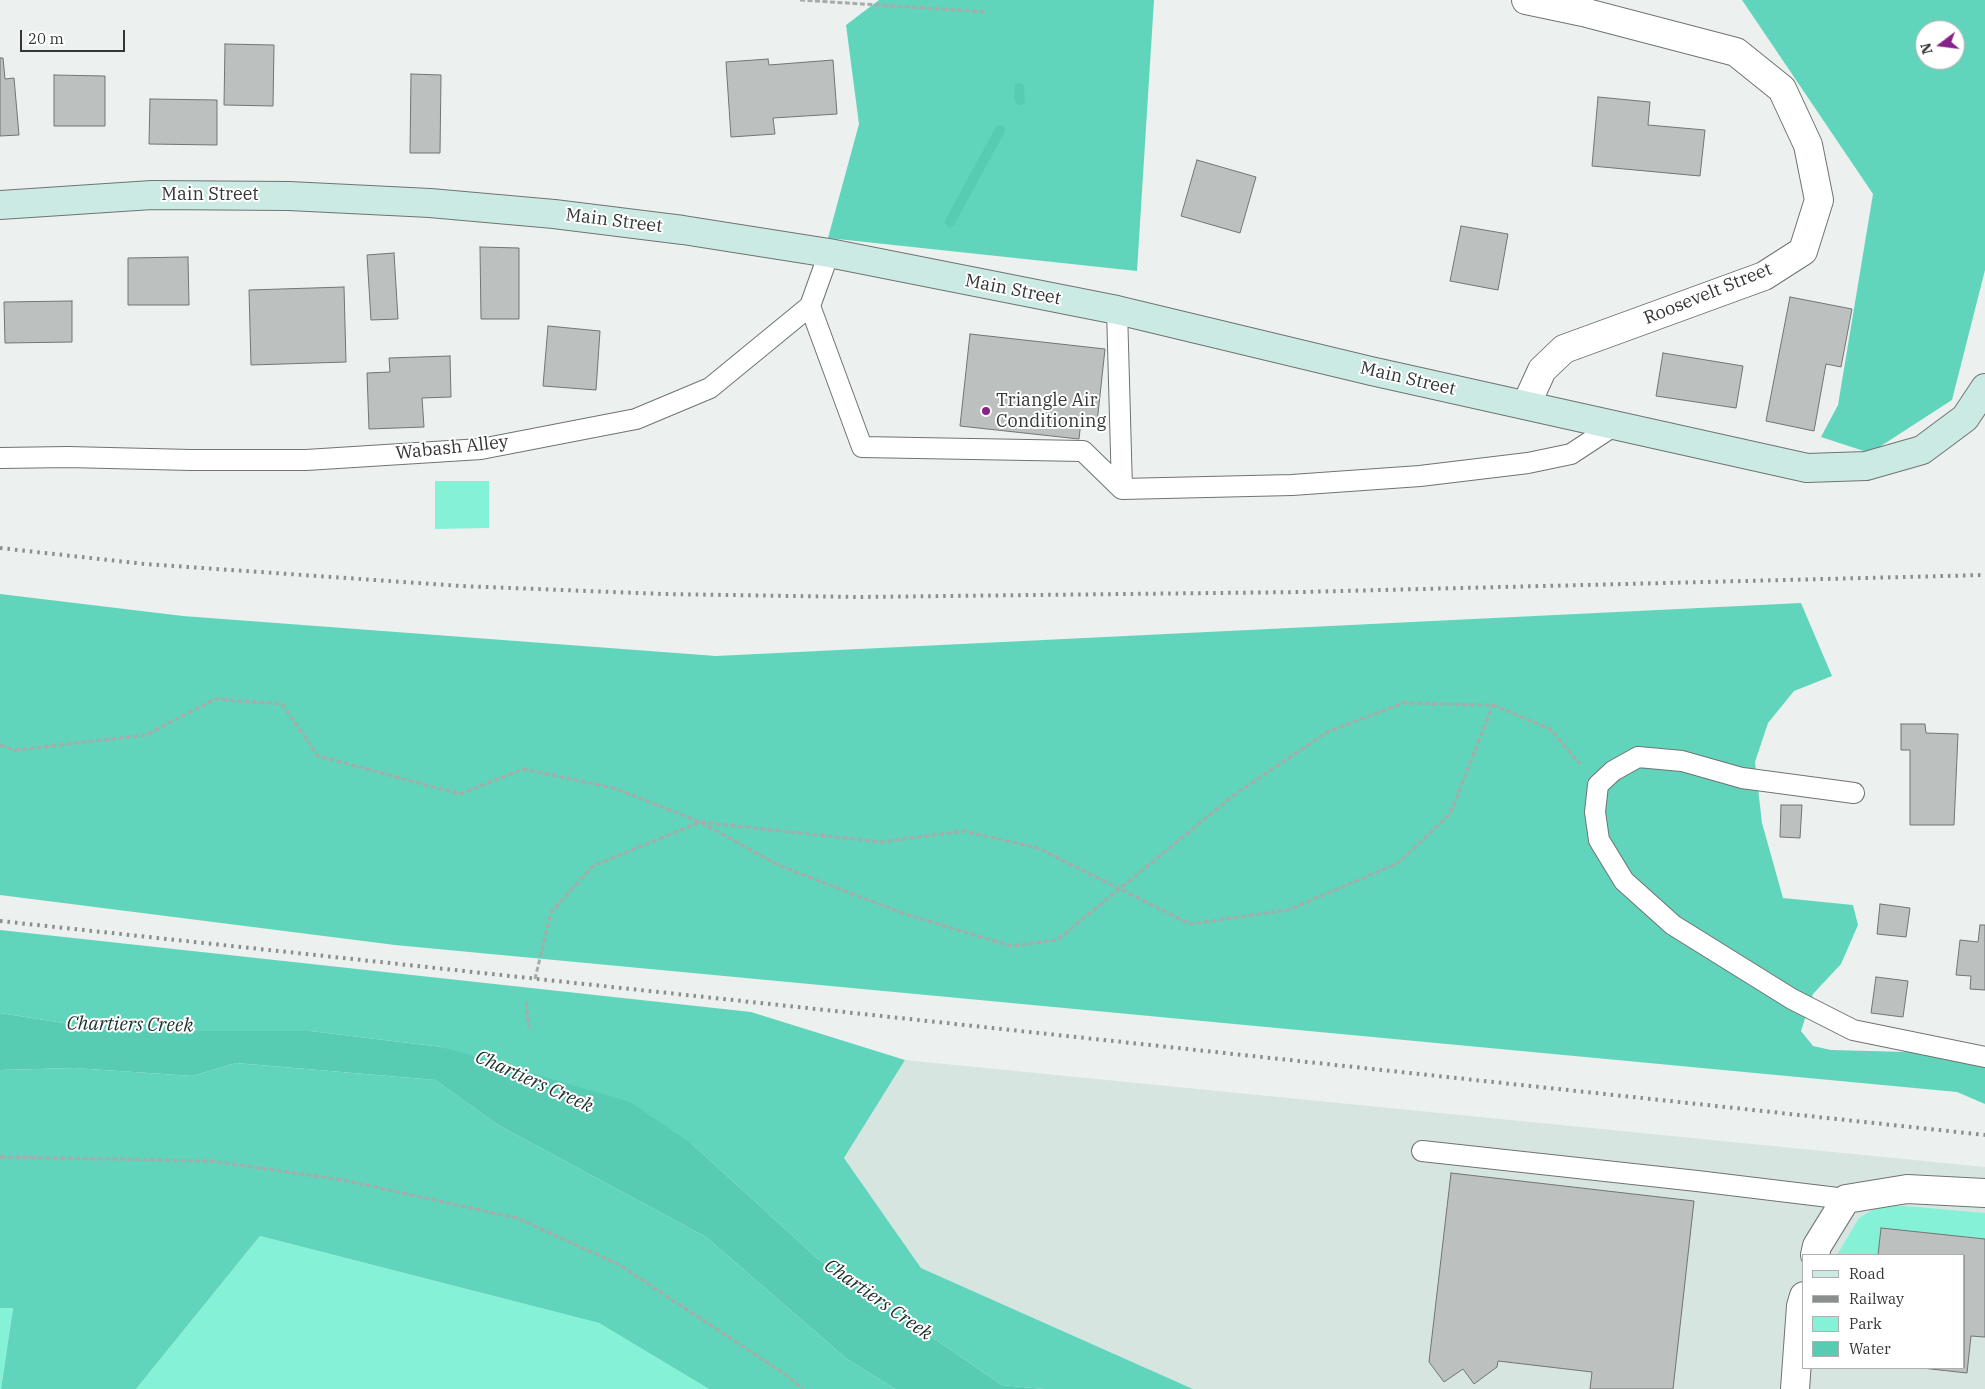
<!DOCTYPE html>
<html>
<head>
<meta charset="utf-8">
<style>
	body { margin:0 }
	#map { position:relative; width:1985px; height:1389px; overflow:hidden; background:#ecf1ef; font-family:"IBM Plex Serif",serif }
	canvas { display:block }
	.legend { position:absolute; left:1802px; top:1254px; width:162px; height:115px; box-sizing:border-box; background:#fff; border:1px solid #aeafaf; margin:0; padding:6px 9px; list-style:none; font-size:15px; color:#343636 }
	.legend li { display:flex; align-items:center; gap:10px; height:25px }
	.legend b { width:25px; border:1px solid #aeafaf }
	.north { position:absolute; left:1915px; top:20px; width:50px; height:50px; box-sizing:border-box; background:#fff; border:1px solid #aeafaf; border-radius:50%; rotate:255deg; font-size:14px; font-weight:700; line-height:20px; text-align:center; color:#343636 }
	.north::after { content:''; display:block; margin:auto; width:18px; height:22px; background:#86228a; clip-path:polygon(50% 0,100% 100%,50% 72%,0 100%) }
	.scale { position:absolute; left:20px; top:30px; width:105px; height:22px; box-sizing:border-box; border:2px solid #343636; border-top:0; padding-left:6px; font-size:15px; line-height:18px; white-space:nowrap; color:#343636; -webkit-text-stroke:4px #fff; paint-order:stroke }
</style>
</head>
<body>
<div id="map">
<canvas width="1985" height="1389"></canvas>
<ul class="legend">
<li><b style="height:6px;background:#cbeae3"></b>Road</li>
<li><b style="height:6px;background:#8a8e8d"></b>Railway</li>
<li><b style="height:14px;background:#85f2d8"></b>Park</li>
<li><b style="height:14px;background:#58ccb3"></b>Water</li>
</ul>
<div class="north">N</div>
<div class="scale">20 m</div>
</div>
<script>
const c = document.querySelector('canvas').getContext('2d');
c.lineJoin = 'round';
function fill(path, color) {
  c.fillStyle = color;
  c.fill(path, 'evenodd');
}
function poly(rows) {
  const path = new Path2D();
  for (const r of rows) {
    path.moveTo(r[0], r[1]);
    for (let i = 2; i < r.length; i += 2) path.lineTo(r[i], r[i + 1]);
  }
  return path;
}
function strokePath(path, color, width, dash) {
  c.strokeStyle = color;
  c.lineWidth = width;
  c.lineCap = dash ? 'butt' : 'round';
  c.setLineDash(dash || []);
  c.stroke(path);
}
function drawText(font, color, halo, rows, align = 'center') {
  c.font = font + ' "IBM Plex Serif",serif';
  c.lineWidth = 4;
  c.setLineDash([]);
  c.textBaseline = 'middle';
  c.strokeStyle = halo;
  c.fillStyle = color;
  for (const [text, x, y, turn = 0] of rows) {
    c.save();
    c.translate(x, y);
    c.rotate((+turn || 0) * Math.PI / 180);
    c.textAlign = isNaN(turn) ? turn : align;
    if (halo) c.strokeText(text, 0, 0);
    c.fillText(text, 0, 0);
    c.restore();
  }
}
const built = poly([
	[905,1060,1985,1167,1985,1389,1193,1389,921,1268,844,1158],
	[1804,1255,1964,1255,1964,1368,1804,1368]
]);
const green = poly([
	[435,481,489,481,489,528,435,529],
	[1882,1204,1985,1213,1985,1239,1881,1228,1878,1255,1837,1255,1859,1218],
	[260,1236,599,1323,709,1389,136,1389],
	[13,1307,1,1389,0,1389,0,1308]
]);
const forest = poly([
	[879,0,1154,0,1137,271,828,238,859,124,846,25],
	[1742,0,1985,0,1985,270,1952,400,1870,453,1821,437,1838,405,1873,194],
	[1925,30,1955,30,1955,60,1925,60],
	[0,594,183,616,716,656,1801,603,1832,676,1794,691,1768,723,1755,762,1762,823,1783,898,1853,905,1858,925,1841,964,1813,994,1801,1031,1813,1046,1831,1050,1907,1052,1921,1048,1985,1048,1985,1104,1957,1092,395,945,0,895],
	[0,930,751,1012,905,1060,844,1158,921,1268,1193,1389,1044,1389,1002,1385,818,1259,692,1144,442,1047,310,1031,115,1031,0,1013],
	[236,1063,435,1080,498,1125,706,1237,847,1359,895,1389,709,1389,599,1323,260,1236,136,1389,1,1389,13,1308,0,1308,0,1070,74,1068,193,1076]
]);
const water = poly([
	[0,1013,115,1031,310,1031,442,1047,630,1102,692,1144,818,1259,1002,1385,1044,1389,895,1389,847,1359,706,1237,498,1125,435,1080,236,1063,193,1076,74,1068,0,1070]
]);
const stream = poly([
	[1019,88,1020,100],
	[950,222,1000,130]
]);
const building = poly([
	[225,44,274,45,273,106,224,105,225,44],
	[0,58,3,58,5,79,14,78,19,135,0,136,0,58],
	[768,59,769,65,833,60,837,114,773,118,775,134,731,137,726,62,768,59],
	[411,74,441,75,440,153,410,153,411,74],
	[54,75,105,76,105,126,54,126,54,75],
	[1598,97,1650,102,1648,125,1705,130,1700,176,1592,166,1598,97],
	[150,99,217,100,217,145,149,144,150,99],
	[1197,160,1256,177,1240,233,1181,216,1197,160],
	[1461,226,1508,234,1498,290,1450,281,1461,226],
	[480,247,519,248,519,319,481,319,480,247],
	[394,253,398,319,371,320,367,255,394,253],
	[188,257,189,305,128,305,128,258,188,257],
	[344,287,346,362,251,365,249,290,344,287],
	[1790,297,1852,309,1841,367,1826,364,1814,431,1766,421,1790,297],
	[72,301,72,342,5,343,4,302,72,301],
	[548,326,600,331,596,390,543,386,548,326],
	[970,334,1105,349,1097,423,1081,421,1079,439,960,426,970,334],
	[1663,353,1743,366,1736,408,1656,396,1663,353],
	[450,356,451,397,422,398,424,427,369,429,367,373,390,372,389,358,450,356],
	[1901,724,1925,724,1926,733,1958,734,1954,825,1910,825,1910,750,1901,750,1901,724],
	[1781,805,1802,805,1800,838,1780,837,1781,805],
	[1880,904,1910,908,1906,937,1877,934,1880,904],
	[1980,925,1985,925,1985,990,1970,989,1971,976,1956,975,1960,940,1978,942,1980,925],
	[1876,977,1908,981,1903,1017,1871,1013,1876,977],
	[1451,1173,1694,1201,1673,1389,1590,1389,1592,1372,1498,1361,1497,1367,1474,1384,1463,1369,1444,1382,1429,1362,1451,1173],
	[1881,1228,1985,1239,1985,1337,1971,1336,1967,1373,1922,1368,1964,1368,1964,1255,1878,1255,1881,1228]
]);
const path = poly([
	[800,0,988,12],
	[0,745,15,750,146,735,215,699,282,704,318,756,460,794,523,769,614,788,700,822,780,866,905,914,1011,946,1057,940,1234,795,1327,732,1403,703,1493,705,1550,729,1580,764],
	[535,979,551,912,593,866,700,822,881,842,964,831,1038,848,1190,924,1288,910,1398,863,1450,814,1493,705],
	[526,1002,529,1028],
	[0,1157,211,1161,343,1180,517,1218,618,1264,789,1377,803,1389]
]);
const lane = poly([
	[810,306,862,447,1083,451,1122,489,1292,485,1420,476,1528,463,1571,454,1615,425],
	[1117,310,1122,489],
	[0,458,68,457,191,460,306,460,481,449,636,419,710,388,810,306,829,253],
	[1854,793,1742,778,1682,761,1638,757,1613,771,1598,785,1595,812,1599,840,1624,881,1673,925,1792,999,1853,1030,1985,1057],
	[1422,1151,1697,1181,1846,1199]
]);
const street = poly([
	[1526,0,1583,12,1736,52,1782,89,1808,145,1819,200,1803,251,1764,276,1564,349,1542,370,1526,405],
	[1815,1255,1817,1246,1846,1199,1907,1189,1985,1193],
	[1795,1389,1801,1306,1804,1296]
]);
const secondary = poly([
	[0,205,152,195,289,196,430,203,554,214,683,230,829,253,1117,310,1371,371,1807,468,1866,466,1922,450,1965,418,1985,388]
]);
const rail = poly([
	[0,548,145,564,461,586,663,594,858,597,1302,592,1985,575],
	[0,921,1985,1135]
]);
const markers = [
	[986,411,5,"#86228a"]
];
const streetNames = [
	["Main Street",210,195],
	["Main Street",614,221,7],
	["Main Street",1013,290,11],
	["Roosevelt Street",1708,294,-22],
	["Main Street",1408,379,13],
	["Wabash Alley",452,448,-6]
];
const poiNames = [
	["Triangle Air",996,401],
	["Conditioning",996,422]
];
const waterNames = [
	["Chartiers Creek",130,1025,1],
	["Chartiers Creek",534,1082,24],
	["Chartiers Creek",878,1300,35]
];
fill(built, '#d7e5e1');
fill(green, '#85f2d8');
fill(forest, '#61d5bb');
fill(water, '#58ccb3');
strokePath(stream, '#58ccb3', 10);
fill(building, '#bcc0bf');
strokePath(building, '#717574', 1);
strokePath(lane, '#6f7372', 22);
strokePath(street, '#6f7372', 30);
strokePath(secondary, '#6f7372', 30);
strokePath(path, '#a7aba9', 3, [5, 2.5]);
strokePath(lane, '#fff', 20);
strokePath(street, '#fff', 28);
strokePath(secondary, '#cbeae3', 28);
strokePath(rail, '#8a8e8d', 4, [2.5, 5]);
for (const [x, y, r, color] of markers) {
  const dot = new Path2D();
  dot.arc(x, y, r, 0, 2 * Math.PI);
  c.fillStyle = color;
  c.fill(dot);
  strokePath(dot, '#fff', 2);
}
drawText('18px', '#343636', '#fff', streetNames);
drawText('18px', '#343636', '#fff', poiNames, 'left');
drawText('italic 19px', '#1c312b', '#fff', waterNames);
</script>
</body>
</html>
